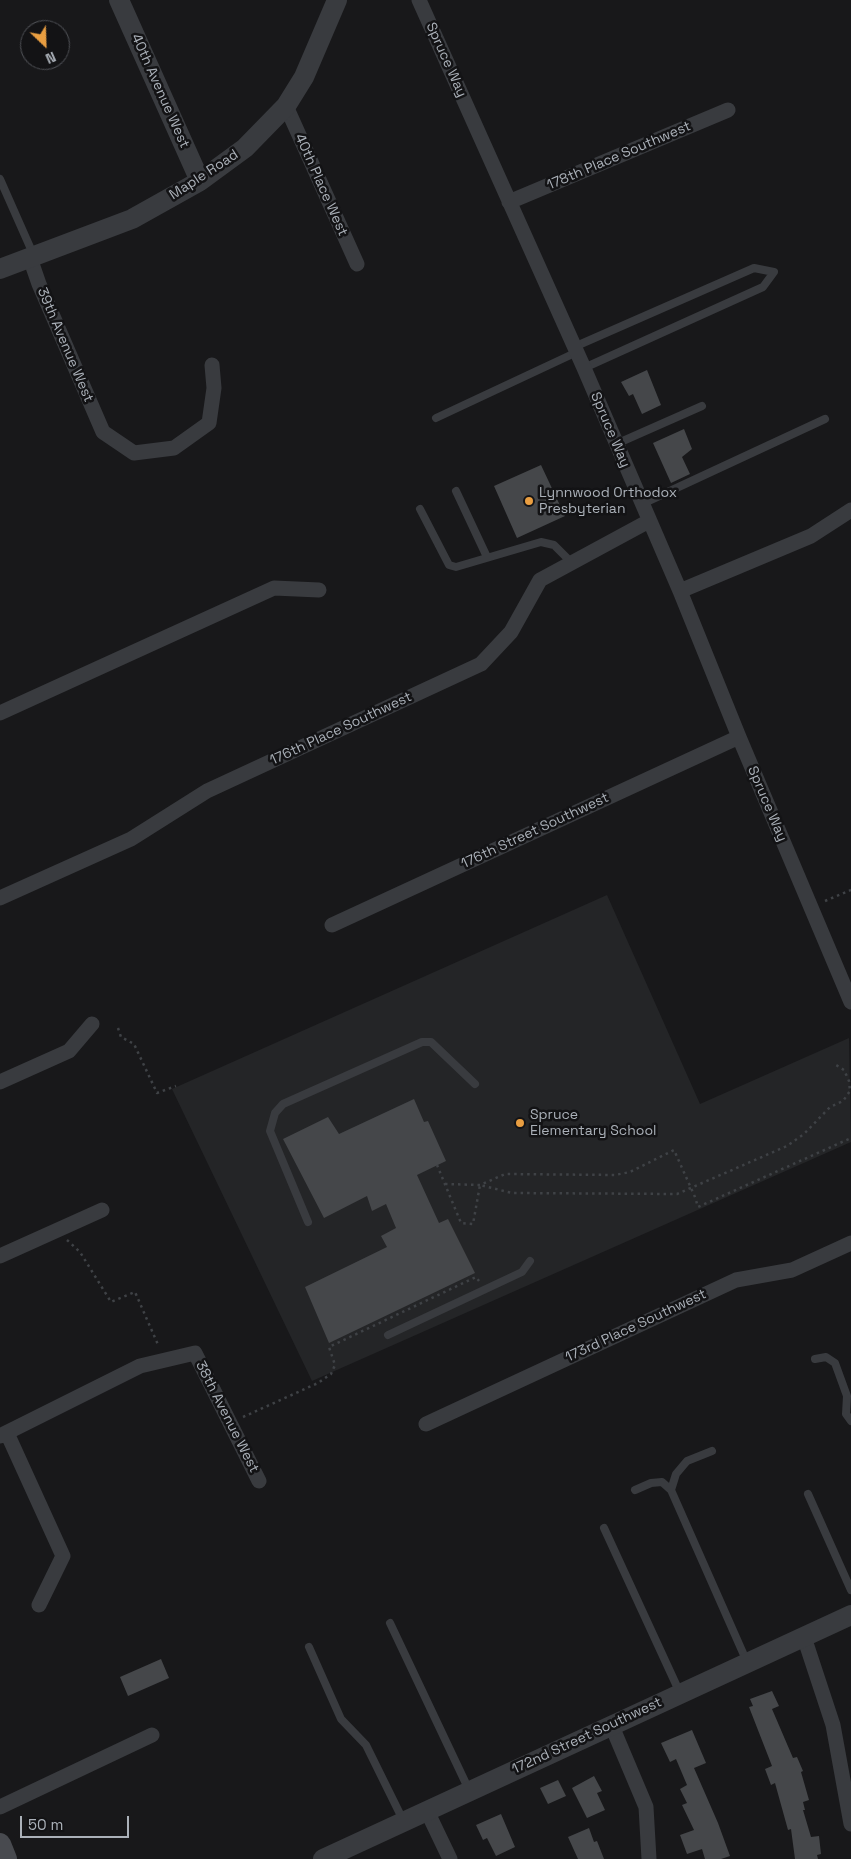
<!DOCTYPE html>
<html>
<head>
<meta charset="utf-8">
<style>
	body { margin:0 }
	#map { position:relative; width:851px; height:1859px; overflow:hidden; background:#18181a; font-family:"Space Grotesk",sans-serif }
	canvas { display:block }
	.north { position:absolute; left:20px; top:20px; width:50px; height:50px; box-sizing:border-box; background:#131315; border:1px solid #505257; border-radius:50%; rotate:156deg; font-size:14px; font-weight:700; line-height:20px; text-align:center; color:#abb1b9 }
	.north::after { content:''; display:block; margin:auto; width:18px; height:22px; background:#e99e41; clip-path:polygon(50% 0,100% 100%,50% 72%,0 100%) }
	.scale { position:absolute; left:20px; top:1816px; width:109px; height:22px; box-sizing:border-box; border:2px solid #abb1b9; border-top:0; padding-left:6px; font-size:15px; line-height:18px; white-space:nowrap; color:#abb1b9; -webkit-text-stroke:4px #131315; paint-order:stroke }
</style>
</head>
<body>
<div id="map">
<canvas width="851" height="1859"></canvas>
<div class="north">N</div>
<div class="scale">50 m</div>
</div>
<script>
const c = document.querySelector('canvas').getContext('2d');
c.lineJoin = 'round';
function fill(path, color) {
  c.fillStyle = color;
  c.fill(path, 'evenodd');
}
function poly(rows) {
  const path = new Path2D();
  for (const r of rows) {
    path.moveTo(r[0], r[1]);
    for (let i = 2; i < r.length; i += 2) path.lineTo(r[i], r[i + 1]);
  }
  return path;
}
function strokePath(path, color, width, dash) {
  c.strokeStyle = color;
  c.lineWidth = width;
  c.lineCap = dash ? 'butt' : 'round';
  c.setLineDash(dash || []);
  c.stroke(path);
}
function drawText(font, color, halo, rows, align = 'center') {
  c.font = font + ' "Space Grotesk",sans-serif';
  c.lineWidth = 5;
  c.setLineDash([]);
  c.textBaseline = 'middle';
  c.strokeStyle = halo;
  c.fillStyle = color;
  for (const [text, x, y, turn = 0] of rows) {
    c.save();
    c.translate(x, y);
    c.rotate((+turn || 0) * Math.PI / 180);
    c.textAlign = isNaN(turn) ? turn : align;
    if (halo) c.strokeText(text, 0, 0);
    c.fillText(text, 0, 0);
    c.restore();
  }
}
const built = poly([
	[607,895,700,1104,849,1038,851,1142,312,1381,172,1089]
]);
const building = poly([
	[647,370,661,405,642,414,633,394,629,396,621,382],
	[684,429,692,449,682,457,690,474,671,483,653,443],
	[541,465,565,516,517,538,494,486],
	[414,1099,424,1122,428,1121,446,1161,417,1175,439,1223,448,1219,475,1273,329,1343,305,1287,387,1247,381,1236,396,1228,386,1204,372,1211,367,1196,324,1218,283,1139,328,1117,339,1134],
	[161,1659,169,1678,128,1696,120,1677],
	[772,1691,779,1706,772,1709,793,1758,797,1757,803,1771,801,1772,809,1800,803,1802,805,1810,803,1810,811,1837,819,1836,821,1854,817,1855,818,1859,795,1859,791,1829,788,1830,775,1783,771,1785,765,1769,772,1766,749,1707,753,1706,750,1699],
	[692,1730,706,1763,694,1768,718,1823,730,1856,721,1859,705,1859,702,1849,687,1854,680,1835,694,1830,682,1805,687,1803,680,1789,687,1785,676,1759,670,1762,661,1743],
	[594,1776,602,1791,597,1793,605,1810,587,1818,572,1788],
	[558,1780,566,1796,548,1804,540,1788],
	[501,1814,515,1847,496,1856,487,1838,483,1840,476,1825],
	[589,1828,594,1842,597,1841,604,1859,578,1859,568,1837]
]);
const path = poly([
	[825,901,851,890],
	[118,1028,121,1037,134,1044,157,1093,176,1086],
	[437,1165,461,1223,473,1224,480,1185,512,1193,677,1194,787,1146,804,1134,830,1107,843,1101,850,1091,849,1081,844,1070,833,1063],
	[445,1184,480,1185,505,1174,615,1175,630,1172,674,1150,695,1197,698,1207,851,1138],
	[67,1240,80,1252,111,1302,135,1292,159,1347],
	[243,1417,318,1383,331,1374,335,1365,329,1347,476,1277,479,1281]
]);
const service = poly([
	[0,179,34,256],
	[574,347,754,268,774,272,763,287,584,368],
	[436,418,577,352],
	[616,444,702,406],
	[456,491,487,557],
	[642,504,825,419],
	[420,509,449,565,456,567,541,542,554,545,572,563],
	[308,1222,270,1131,275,1113,283,1104,422,1042,431,1042,475,1084],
	[388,1335,522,1272,530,1261],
	[815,1359,826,1357,835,1363,847,1396,846,1414,851,1421],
	[712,1451,687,1461,676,1474,671,1490,747,1662],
	[635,1490,651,1483,662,1482,671,1490],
	[808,1494,851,1590],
	[604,1528,680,1693],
	[390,1623,469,1790],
	[309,1647,341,1719,366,1745,403,1820]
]);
const minor = poly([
	[419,0,584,368,680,591,739,737,851,1002],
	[286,106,357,264],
	[509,202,728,110],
	[30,258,39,284,103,432,134,453,174,448,209,423,214,388,212,365],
	[680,591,811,536,851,510],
	[0,713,274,588,319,590],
	[0,898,131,839,207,791,481,664,511,632,540,580,649,521],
	[332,925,739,737],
	[0,1082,69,1051,92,1024],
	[0,1256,102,1210],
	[426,1424,736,1280,792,1270,851,1243],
	[7,1433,63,1556,39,1605],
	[0,1436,140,1366,195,1353,259,1481],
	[804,1637,833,1725,851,1824],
	[611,1724,646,1807,649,1859],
	[0,1807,152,1735],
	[427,1811,450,1859]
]);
const tertiary = poly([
	[119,0,200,181],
	[0,269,132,219,200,181,245,148,286,106,304,77,337,0],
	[323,1859,851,1615]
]);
const secondary = poly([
	[0,1844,6,1859]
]);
const markers = [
	[529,501,5,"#e99e41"],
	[520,1123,5,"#e99e41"]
];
const streetNames = [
	["Spruce Way",446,60,66],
	["40th Avenue West",160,91,66],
	["178th Place Southwest",619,156,-23],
	["Maple Road",204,175,-33],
	["40th Place West",321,185,66],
	["39th Avenue West",65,345,67],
	["Spruce Way",610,430,67],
	["176th Place Southwest",341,729,-25],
	["Spruce Way",767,804,67],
	["176th Street Southwest",535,831,-25],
	["173rd Place Southwest",636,1326,-25],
	["38th Avenue West",227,1417,63],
	["172nd Street Southwest",587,1736,-25]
];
const poiNames = [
	["Lynnwood Orthodox",539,493],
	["Presbyterian",539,509],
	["Spruce",530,1115],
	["Elementary School",530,1131]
];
fill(built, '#242527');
fill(building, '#45474a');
strokePath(path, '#3f4246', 2.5, [2.5, 4]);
strokePath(service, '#393b3f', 8);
strokePath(minor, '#393b3f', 15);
strokePath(tertiary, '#393b3f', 20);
strokePath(secondary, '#484a4f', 22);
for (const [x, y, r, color] of markers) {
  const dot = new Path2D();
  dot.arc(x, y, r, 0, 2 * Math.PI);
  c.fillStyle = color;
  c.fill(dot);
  strokePath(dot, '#131315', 2);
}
drawText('14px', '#abb1b9', '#131315', streetNames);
drawText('14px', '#abb1b9', '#131315', poiNames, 'left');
</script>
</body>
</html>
